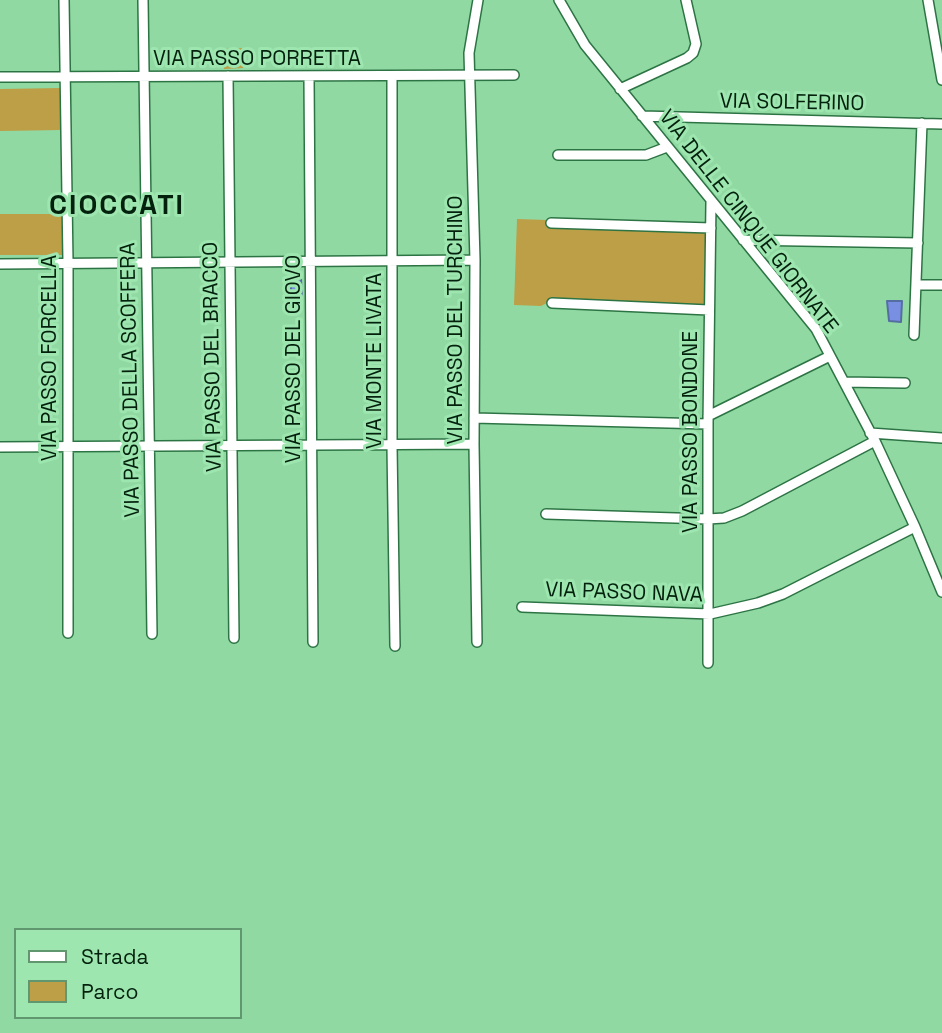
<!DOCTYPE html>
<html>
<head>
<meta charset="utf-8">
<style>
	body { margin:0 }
	#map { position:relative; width:942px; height:1033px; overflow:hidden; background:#91d9a3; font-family:"Space Grotesk",sans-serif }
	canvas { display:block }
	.legend { position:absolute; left:14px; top:928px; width:228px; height:91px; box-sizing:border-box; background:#9ee6af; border:2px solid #60976e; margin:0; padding:9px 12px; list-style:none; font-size:21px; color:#03210d }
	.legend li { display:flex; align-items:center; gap:14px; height:35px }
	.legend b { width:35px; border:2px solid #60976e }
</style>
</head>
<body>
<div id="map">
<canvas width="942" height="1033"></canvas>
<ul class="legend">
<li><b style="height:9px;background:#fff"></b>Strada</li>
<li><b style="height:19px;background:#bc9f47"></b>Parco</li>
</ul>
</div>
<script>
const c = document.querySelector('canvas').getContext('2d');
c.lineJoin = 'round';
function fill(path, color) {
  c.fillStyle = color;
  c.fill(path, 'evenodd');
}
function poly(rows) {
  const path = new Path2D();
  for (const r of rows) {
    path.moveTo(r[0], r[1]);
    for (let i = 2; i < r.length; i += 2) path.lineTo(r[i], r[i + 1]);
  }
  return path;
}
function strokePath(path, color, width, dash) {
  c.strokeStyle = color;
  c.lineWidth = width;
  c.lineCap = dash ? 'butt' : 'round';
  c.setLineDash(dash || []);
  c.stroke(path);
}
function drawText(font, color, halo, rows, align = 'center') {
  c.font = font + ' "Space Grotesk",sans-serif';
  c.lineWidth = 6;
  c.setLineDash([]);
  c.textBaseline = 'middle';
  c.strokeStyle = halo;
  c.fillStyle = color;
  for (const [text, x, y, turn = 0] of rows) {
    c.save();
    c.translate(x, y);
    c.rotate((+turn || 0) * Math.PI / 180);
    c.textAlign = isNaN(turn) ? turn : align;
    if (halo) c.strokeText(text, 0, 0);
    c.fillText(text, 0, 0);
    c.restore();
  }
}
const green = poly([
	[242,48,243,68,224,69,224,49],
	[62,88,62,130,0,131,0,89],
	[0,214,62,214,62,255,0,255],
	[517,219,547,220,547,226,708,232,708,306,549,302,541,306,514,305]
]);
const water = poly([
	[291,279,301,279,302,299,291,299,291,279],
	[887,301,902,301,901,322,889,321,887,301]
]);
const street = poly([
	[64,0,68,262,68,633],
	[143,0,152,634],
	[559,0,585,45,816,329,875,441,915,527,942,592],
	[928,0,942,80],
	[228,76,234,638],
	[309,76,313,642],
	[392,76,392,446,395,646],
	[0,77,514,75],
	[620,89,687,58,693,53,696,44,686,0],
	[642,116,942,124],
	[558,155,646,155,667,147],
	[551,223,711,228],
	[743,240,918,243],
	[0,264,475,260],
	[916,285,942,285],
	[552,303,709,310],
	[914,335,922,123],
	[844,382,905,383],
	[708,416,830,356],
	[474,418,708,424],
	[870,433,942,438],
	[0,447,474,444],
	[546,514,708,519,724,518,742,511,875,441],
	[522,607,710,614,758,603,783,594,915,527],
	[477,642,474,444,475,260,469,53,478,0],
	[708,663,708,424,711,202]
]);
const streetNames = [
	["VIA PASSO PORRETTA",257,59],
	["VIA SOLFERINO",792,103,1],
	["VIA DELLE CINQUE GIORNATE",748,222,52],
	["VIA PASSO DEL TURCHINO",456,320,-90],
	["VIA PASSO DEL BRACCO",213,357,-91],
	["VIA PASSO FORCELLA",50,358,-90],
	["VIA PASSO DEL GIOVO",294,359,-90],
	["VIA MONTE LIVATA",375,361,-90],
	["VIA PASSO DELLA SCOFFERA",131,380,-91],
	["VIA PASSO BONDONE",691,432,-90],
	["VIA PASSO NAVA",624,593,2]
];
const districtNames = [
	["CIOCCATI",117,206]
];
fill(green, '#bc9f47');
fill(water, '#788fe2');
strokePath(water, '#556ea2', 2);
strokePath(street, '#2d7444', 12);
strokePath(street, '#fff', 9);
drawText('21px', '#03210d', '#9ee6af', streetNames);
c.letterSpacing = '2px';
drawText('bold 28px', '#03210d', '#9ee6af', districtNames);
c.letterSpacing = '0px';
</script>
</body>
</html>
